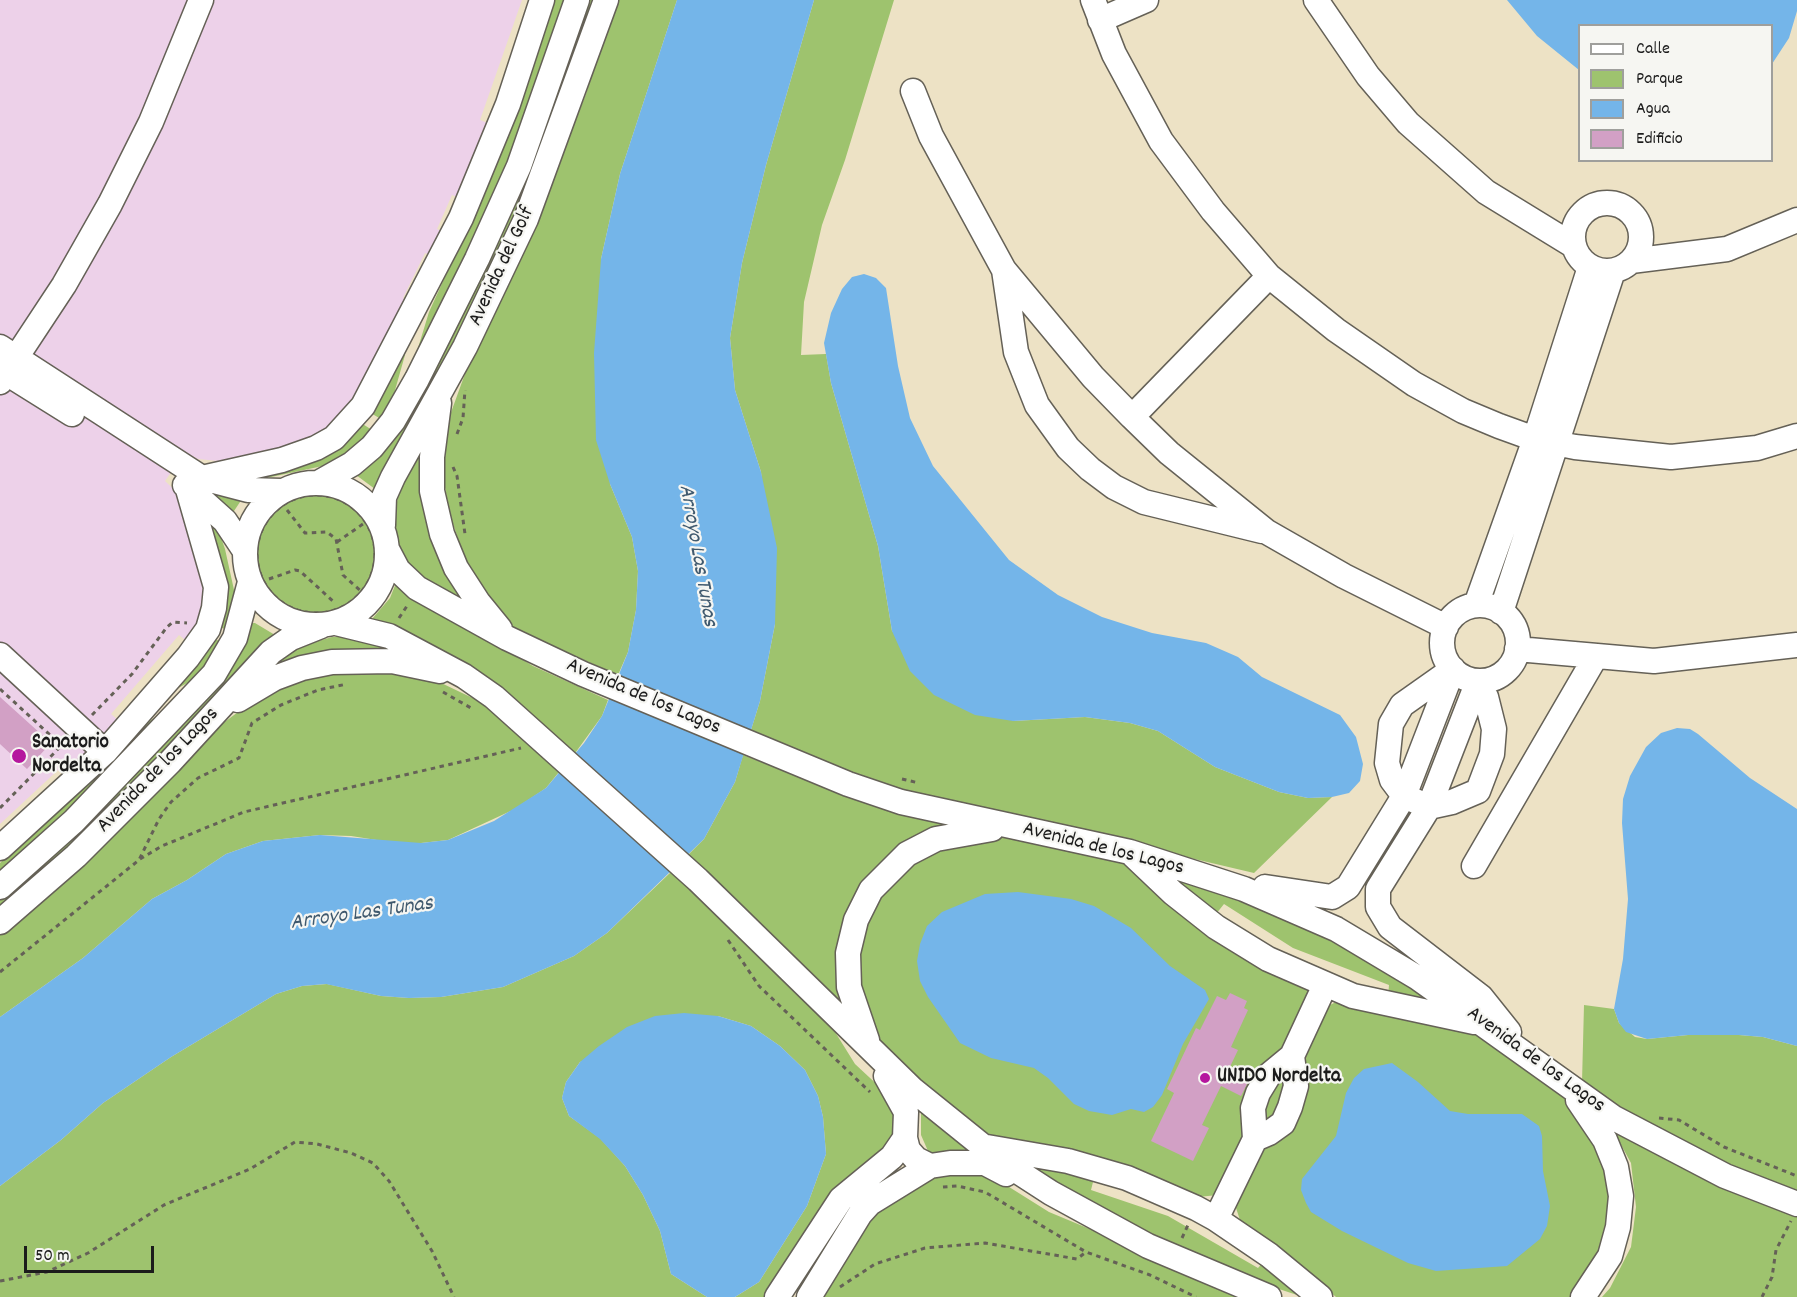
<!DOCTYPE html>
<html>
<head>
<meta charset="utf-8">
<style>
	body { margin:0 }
	#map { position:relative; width:1797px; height:1297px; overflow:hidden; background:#ede2c5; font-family:Dekko,sans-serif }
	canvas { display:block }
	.legend { position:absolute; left:1578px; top:24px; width:195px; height:138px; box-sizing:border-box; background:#f6f6f2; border:2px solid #9f9f9c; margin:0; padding:8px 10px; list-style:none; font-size:18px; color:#1c1c1c }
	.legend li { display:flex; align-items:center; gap:12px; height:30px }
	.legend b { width:30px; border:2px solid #9f9f9c }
	.scale { position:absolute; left:24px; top:1246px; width:130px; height:27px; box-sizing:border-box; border:3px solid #1c1c1c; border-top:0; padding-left:8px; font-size:18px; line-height:21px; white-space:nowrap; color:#1c1c1c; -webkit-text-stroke:4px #f6f6f2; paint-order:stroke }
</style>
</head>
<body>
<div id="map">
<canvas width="1797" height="1297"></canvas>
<ul class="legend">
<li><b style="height:8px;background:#fff"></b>Calle</li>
<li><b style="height:16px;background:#9ec36e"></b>Parque</li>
<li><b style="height:16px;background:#74b5e9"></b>Agua</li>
<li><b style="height:16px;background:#d2a0c5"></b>Edificio</li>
</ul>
<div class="scale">50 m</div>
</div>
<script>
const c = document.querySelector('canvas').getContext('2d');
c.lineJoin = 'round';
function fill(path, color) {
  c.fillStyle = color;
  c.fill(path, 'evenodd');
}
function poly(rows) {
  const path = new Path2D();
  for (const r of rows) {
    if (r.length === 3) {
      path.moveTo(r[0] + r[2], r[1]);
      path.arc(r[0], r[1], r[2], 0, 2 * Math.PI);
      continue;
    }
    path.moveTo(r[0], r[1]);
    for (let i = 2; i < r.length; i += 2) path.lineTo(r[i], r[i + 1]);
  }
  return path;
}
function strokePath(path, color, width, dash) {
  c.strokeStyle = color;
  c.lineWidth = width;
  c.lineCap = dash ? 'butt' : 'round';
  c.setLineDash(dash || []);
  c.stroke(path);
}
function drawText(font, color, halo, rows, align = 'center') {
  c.font = font + ' Dekko,sans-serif';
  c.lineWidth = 4.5;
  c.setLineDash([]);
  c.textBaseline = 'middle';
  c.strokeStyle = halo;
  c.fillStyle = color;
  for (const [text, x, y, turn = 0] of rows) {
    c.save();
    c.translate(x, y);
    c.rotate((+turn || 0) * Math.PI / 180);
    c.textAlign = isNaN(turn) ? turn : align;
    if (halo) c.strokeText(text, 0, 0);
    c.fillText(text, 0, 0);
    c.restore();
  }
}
const built = poly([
	[0,0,522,0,480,120,493,125,464,200,452,195,437,229,448,234,436,258,425,253,403,298,414,304,362,397,310,443,229,462,198,459,185,452,165,481,183,498,209,605,189,643,179,635,111,714,120,722,68,779,58,770,0,824]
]);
const green = poly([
	[553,0,566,0,501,185,411,371,429,312,489,180],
	[586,0,597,0,513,233,375,489,356,475,394,441,455,331,504,228,548,117],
	[614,0,677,0,620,174,601,259,610,484,632,537,638,571,636,610,628,652,618,675,516,630,481,592,468,568,450,515,443,476,449,418,466,371,535,223,586,94],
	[814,0,894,0,845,160,822,225,804,302,801,355,826,354,831,383,878,546,892,631,1013,721,1085,717,1130,723,1158,731,1215,767,1279,792,1308,798,1332,797,1254,873,906,791,789,753,791,747,751,730,760,701,775,624,761,472,735,390,730,338,742,263,766,165],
	[404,351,405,355,386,422,369,412],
	[361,423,377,433,332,464,243,483],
	[428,436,429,466,475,605,432,586,407,564,397,544,394,523,399,488],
	[190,476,242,499,230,517],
	[315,553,63],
	[204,504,213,514,225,549,236,599,230,631,217,626],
	[396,583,533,666,608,700,602,716,573,756,372,619,390,598],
	[251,623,255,623,275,635,170,753,0,911,0,897,99,810,162,747,223,678],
	[332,637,354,637,394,650,259,677,294,648],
	[211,638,226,643,196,678,159,699],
	[369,669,435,680,483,703,559,772,546,788,515,809,448,840,421,843,396,843,351,836,320,835,263,841,226,854,187,880,152,899,83,958,0,1017,0,932,93,853,183,767,218,727,270,688,303,677],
	[171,708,5,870,0,874,0,863,151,720],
	[743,755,834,790,954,822,875,871,846,1008,686,857,704,839,735,782],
	[984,834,1106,855,1140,871,1308,989,1310,998,1218,1195,1198,1197,1003,1140,982,1131,962,1117,886,1049,871,1029,861,1008,860,942,874,902,921,853],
	[671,872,747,939,822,1011,855,1064,898,1104,901,1138,767,1297,735,1297,759,1282,807,1206,826,1154,823,1117,818,1096,805,1070,780,1046,751,1026,718,1016,580,1062,566,1082,562,1098,569,1116,600,1138,625,1166,643,1195,660,1231,671,1274,707,1297,0,1297,0,1186,61,1140,103,1103,171,1057,276,994,302,986,327,984,381,996,409,998,441,997,503,987,574,956,607,933],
	[1165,873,1208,886,1312,931,1356,953,1448,1007,1388,997,1389,985,1293,948,1224,904,1216,914],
	[1342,999,1459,1026,1503,1045,1573,1105,1594,1132,1614,1188,1604,1248,1582,1286,1570,1297,1336,1297,1279,1248,1240,1220,1235,1205,1265,1146,1306,1085,1305,1057,1328,1006],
	[1584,1005,1614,1009,1619,1023,1635,1037,1647,1039,1688,1035,1739,1035,1763,1037,1797,1046,1797,1196,1666,1136,1582,1082],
	[1283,1072,1288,1097,1266,1127,1258,1113],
	[924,1112,980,1156,935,1156,928,1151,921,1135,921,1113],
	[1613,1130,1751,1199,1797,1217,1797,1297,1602,1297,1610,1288,1631,1247,1636,1207,1631,1163],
	[1029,1163,1094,1178,1091,1190,1168,1216,1258,1268,1266,1259,1303,1297,1264,1284,1167,1242,1066,1189],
	[949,1171,990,1175,1049,1212,1133,1247,1244,1297,817,1297,868,1218,930,1179]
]);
const water = poly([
	[677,0,814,0,766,165,742,263,730,338,735,390,761,472,777,548,775,624,760,701,735,782,704,839,607,933,574,956,503,987,441,997,409,998,381,996,326,984,302,986,276,994,171,1057,103,1103,61,1140,0,1186,0,1017,83,958,152,899,187,880,226,854,263,841,320,835,421,843,448,840,494,821,546,788,584,743,602,716,628,652,636,610,638,571,632,537,610,484,596,440,594,353,601,259,620,174],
	[1507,0,1797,0,1797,11,1789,38,1772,64,1772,26,1580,26,1579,70,1537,36],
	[864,274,876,278,886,288,898,366,910,418,933,466,1009,560,1058,595,1102,617,1152,633,1206,643,1238,657,1262,677,1340,715,1356,737,1363,764,1360,781,1349,793,1332,797,1308,798,1279,792,1215,767,1158,731,1130,723,1085,717,1013,721,975,715,934,695,910,671,892,631,878,546,831,383,824,343,831,313,842,289,852,277],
	[1677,728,1690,729,1698,734,1750,778,1797,809,1797,1046,1763,1037,1739,1035,1688,1035,1647,1039,1626,1032,1619,1023,1614,1009,1623,959,1628,899,1622,823,1623,799,1630,776,1646,747,1661,733],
	[1018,892,1071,899,1094,906,1131,928,1170,966,1205,990,1209,999,1183,1044,1162,1095,1153,1107,1144,1112,1131,1109,1112,1115,1089,1111,1074,1104,1048,1078,1034,1068,991,1058,960,1043,928,997,920,981,917,961,920,944,927,926,942,912,985,894],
	[684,1013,718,1016,751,1026,780,1046,805,1070,818,1096,823,1117,826,1154,807,1206,759,1282,735,1297,707,1297,671,1274,660,1231,643,1195,625,1166,600,1139,569,1116,562,1098,566,1082,580,1062,599,1046,627,1027,655,1016],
	[1392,1063,1418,1082,1450,1111,1468,1114,1522,1114,1539,1126,1542,1136,1543,1171,1550,1206,1547,1226,1540,1239,1507,1266,1436,1271,1408,1263,1342,1231,1311,1212,1306,1203,1301,1190,1302,1179,1336,1136,1346,1093,1354,1078,1364,1069]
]);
const building = poly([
	[0,697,51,743,27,769,0,744],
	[1230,993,1247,1001,1244,1008,1248,1010,1231,1047,1238,1050,1227,1073,1248,1082,1241,1096,1221,1086,1202,1125,1209,1128,1193,1161,1151,1141,1174,1093,1167,1089,1196,1028,1200,1030,1217,996,1226,1000]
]);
const path = poly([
	[457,434,463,418,465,390],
	[453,467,457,476,465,534],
	[316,554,59],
	[287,510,305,533,327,532,336,539,343,575,371,600],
	[337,542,363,524],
	[269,579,295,570,300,571,335,603],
	[399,618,407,606],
	[0,689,62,746],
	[443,692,471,708],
	[92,715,132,674,167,627,173,622,187,623],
	[902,779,919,783],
	[0,808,64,743],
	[140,859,162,846,244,812,521,748],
	[728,940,759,986,870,1092],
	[0,972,139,860,159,819,171,802,198,778,239,758,252,723,281,705,318,690,347,684],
	[1659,1118,1679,1120,1724,1147,1797,1176],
	[943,1187,957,1186,985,1192,1086,1252,1150,1275,1196,1297],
	[1182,1238,1188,1225],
	[0,1281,47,1272,88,1253,164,1205,250,1169,295,1142,317,1144,351,1153,373,1163,389,1181,432,1251,454,1297],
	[840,1287,875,1264,925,1248,985,1243,1077,1259,1086,1252],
	[1762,1297,1772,1277,1776,1250,1791,1221]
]);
const minor = poly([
	[1093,0,1114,54,1161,141,1213,211,1269,276,1336,330,1414,384,1463,411,1499,426,1535,439,1575,447,1671,457,1757,448,1797,436],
	[1316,0,1368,76,1408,123,1486,192,1574,246],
	[1100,20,1146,0],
	[913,91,931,136,1004,270,1093,377,1132,417,1169,453,1267,532,1344,576,1446,627],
	[1607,237,34],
	[1631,261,1727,249,1797,220],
	[1004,270,1016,352,1037,405,1068,448,1090,469,1114,487,1144,502,1262,531],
	[0,347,202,478,248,490,281,491],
	[0,369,72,414],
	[0,382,64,285,110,204,151,122,201,0],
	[439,403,432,457,432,491,442,534,456,568,478,602,500,629],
	[1132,417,1269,276],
	[202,478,282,460,316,448,334,438,363,406,461,218,508,104,542,0],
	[320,482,352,464,372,447,393,421,417,379,477,259,519,166,577,0],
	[316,554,71],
	[185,485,225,521,245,551],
	[383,525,384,497,393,477,465,347,526,219,606,0],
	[388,551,398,570,417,588,507,638,583,674,848,784,901,802,1130,852,1244,889,1336,929,1418,978,1614,1118,1725,1176,1797,1204],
	[1476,605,1535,439,1590,267],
	[1480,643,38],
	[1501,612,1613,271],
	[336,623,389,636,464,676,494,697,698,880,912,1089,1000,1160,1051,1193,1148,1246,1269,1297],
	[1517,649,1654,661,1797,645],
	[0,655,105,752],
	[1453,669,1402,705,1391,724,1387,763,1392,780,1404,796,1429,807,1452,802,1478,791,1492,754,1494,729,1486,697,1478,681],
	[1478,681,1429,807,1378,889,1378,907,1390,927,1481,997,1509,1032],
	[238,700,275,678,302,668,332,662,392,661,440,671],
	[0,848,105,752,188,657,208,629,214,608,216,587,187,486],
	[1133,855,1173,893,1216,927,1268,959,1353,996,1474,1022],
	[1474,866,1596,656],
	[0,887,74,821,214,674,235,638,250,582],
	[1265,887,1332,897,1348,887,1404,796,1453,669],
	[0,922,76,856,170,762,271,652,291,638,321,626],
	[867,1040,849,987,848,953,856,920,871,890,907,854,936,839,992,829],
	[1292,1056,1296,1086,1290,1107,1283,1123,1269,1133,1255,1139,1253,1108,1258,1093,1269,1075,1292,1056,1325,985],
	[886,1076,906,1112,905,1138,908,1150,916,1159,930,1166,950,1163,985,1163,1006,1174],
	[1578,1100,1605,1140,1616,1167,1621,1196,1618,1227,1610,1256,1583,1297],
	[987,1147,1068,1161,1127,1178,1196,1208,1216,1219,1269,1255,1320,1297],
	[1216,1219,1255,1139],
	[777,1297,841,1199,892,1157,905,1138],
	[809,1297,860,1214,870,1203,930,1166]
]);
const markers = [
	[19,756,8,"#b5179e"],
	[1205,1078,6,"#b5179e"]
];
const streetNames = [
	["Avenida del Golf",503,267,-65],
	["Avenida de los Lagos",643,698,23],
	["Avenida de los Lagos",159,771,-46],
	["Avenida de los Lagos",1103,850,14],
	["Avenida de los Lagos",1535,1061,36]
];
const poiNames = [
	["Sanatorio",32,744],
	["Nordelta",32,768],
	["UNIDO Nordelta",1217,1078]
];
const waterNames = [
	["Arroyo Las Tunas",696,556,80],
	["Arroyo Las Tunas",362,915,-8]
];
fill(built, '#edd1e9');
fill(green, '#9ec36e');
fill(water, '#74b5e9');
fill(building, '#d2a0c5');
strokePath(minor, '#656157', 27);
strokePath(path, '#656157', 3, [4.5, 4.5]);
strokePath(minor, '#fff', 24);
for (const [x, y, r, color] of markers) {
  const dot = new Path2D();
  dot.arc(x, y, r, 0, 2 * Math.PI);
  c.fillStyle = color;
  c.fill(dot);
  strokePath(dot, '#f6f6f2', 2);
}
drawText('21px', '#1c1c1c', '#f6f6f2', streetNames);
drawText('bold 21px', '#1c1c1c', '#f6f6f2', poiNames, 'left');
drawText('italic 22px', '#3f596e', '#f6f6f2', waterNames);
</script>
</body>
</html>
